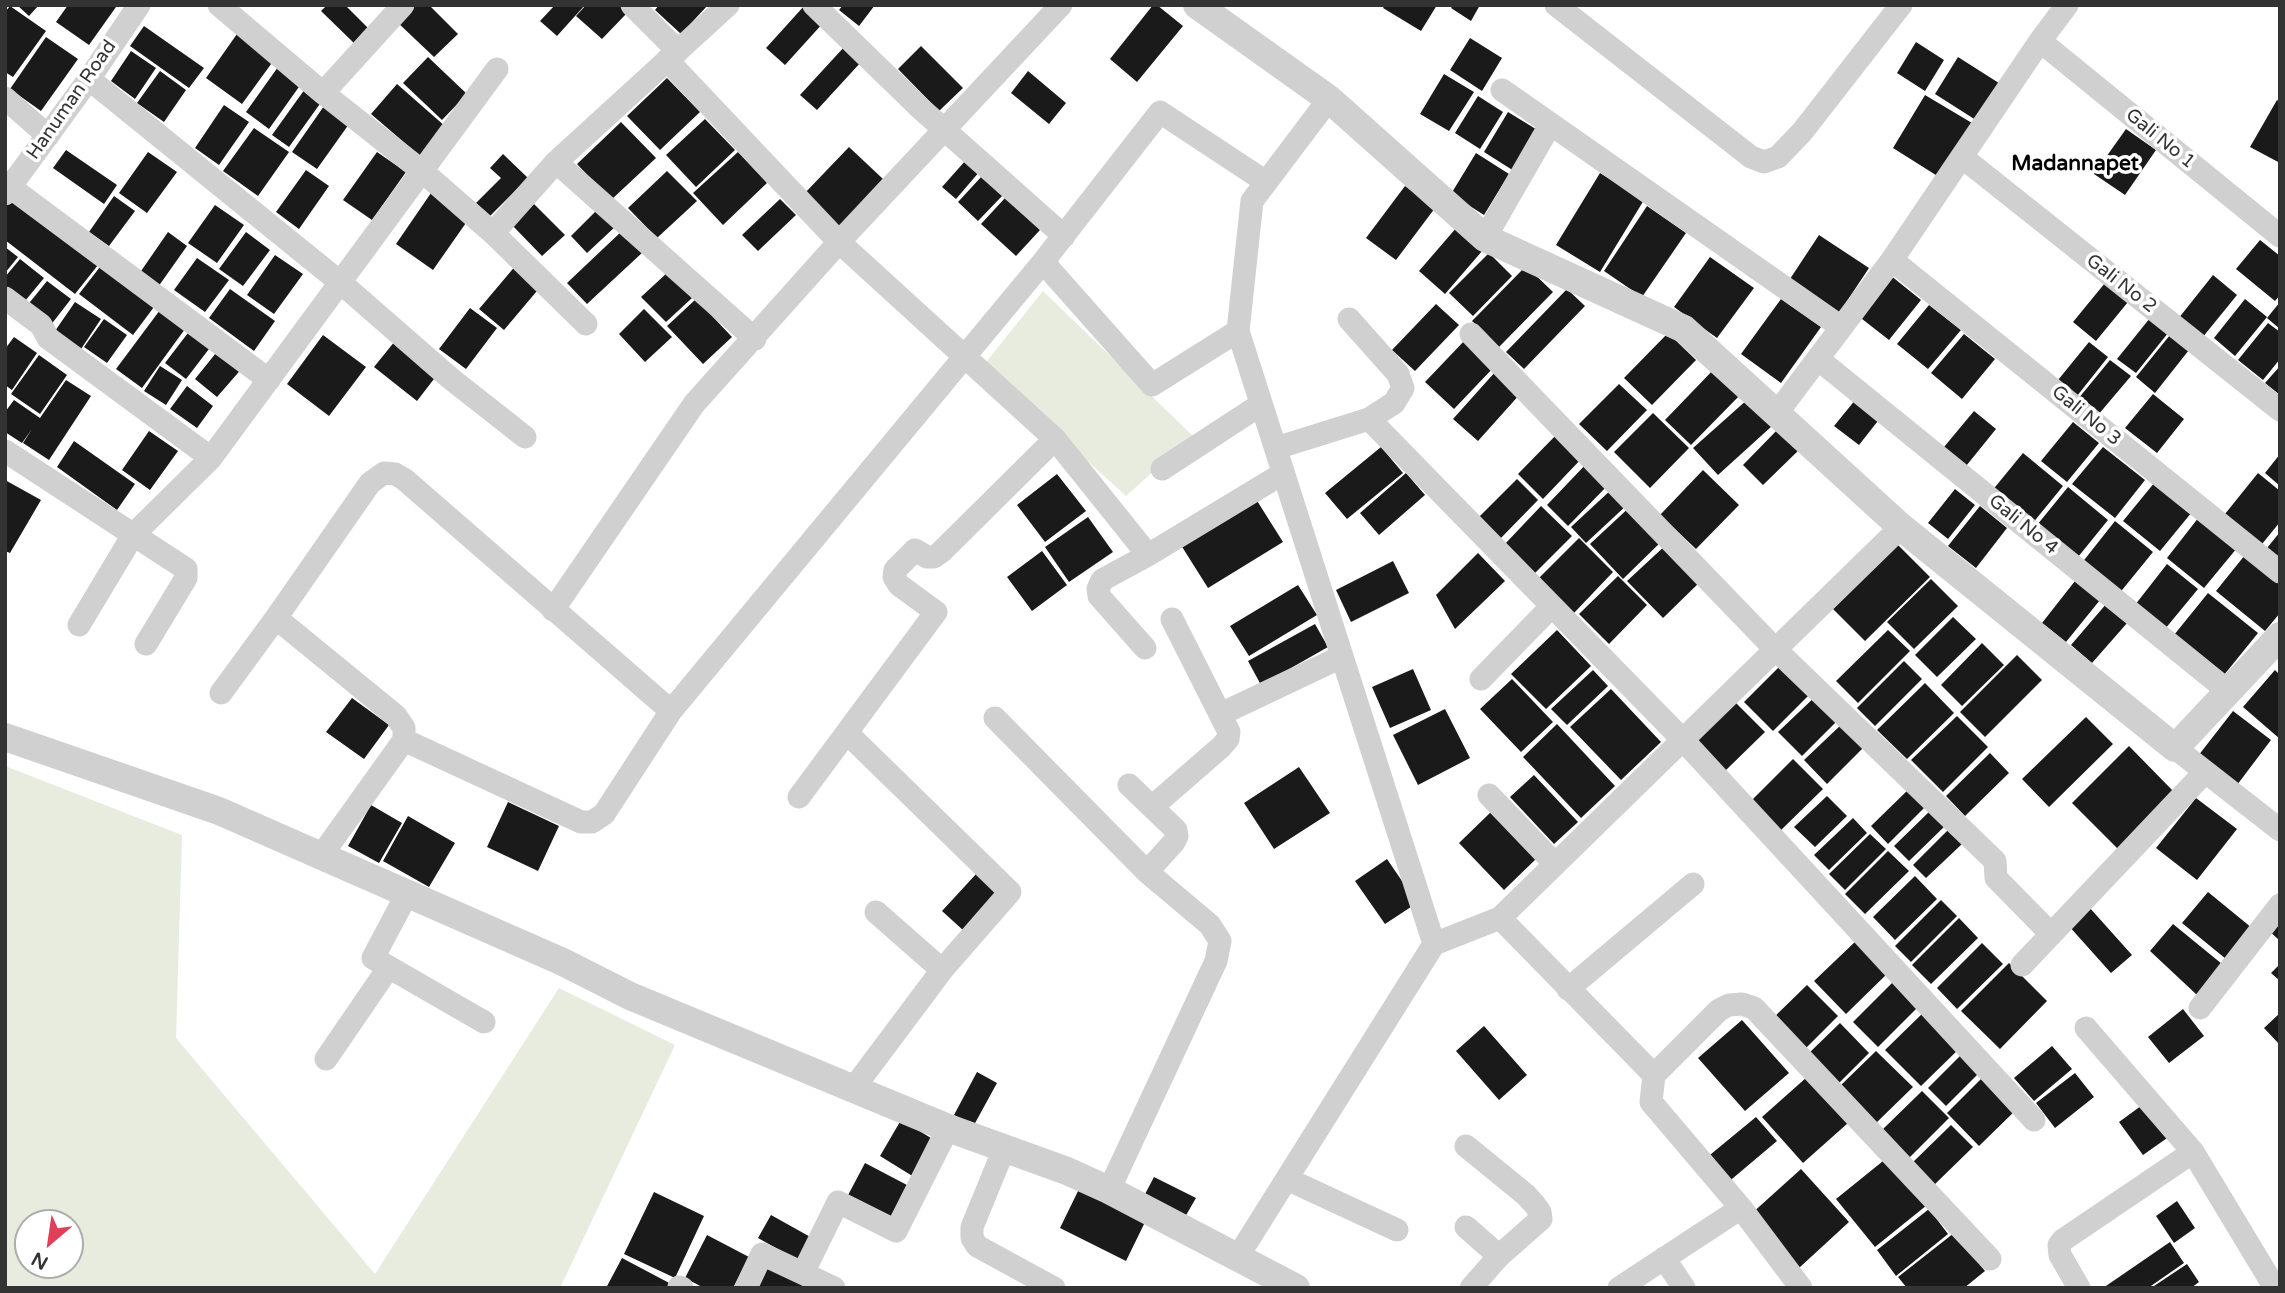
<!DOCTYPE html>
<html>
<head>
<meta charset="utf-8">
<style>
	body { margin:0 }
	#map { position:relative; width:2285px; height:1293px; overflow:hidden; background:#fff; font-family:"Varela Round",sans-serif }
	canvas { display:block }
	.frame { position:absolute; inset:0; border:7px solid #333; pointer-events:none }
	.north { position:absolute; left:14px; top:1209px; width:70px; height:70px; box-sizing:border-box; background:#fff; border:2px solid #adadad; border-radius:50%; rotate:209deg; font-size:19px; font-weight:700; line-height:28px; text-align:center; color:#333 }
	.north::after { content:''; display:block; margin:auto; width:24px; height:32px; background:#e13e59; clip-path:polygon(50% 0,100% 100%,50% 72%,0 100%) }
</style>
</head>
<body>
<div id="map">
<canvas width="2285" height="1293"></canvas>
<div class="frame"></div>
<div class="north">N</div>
</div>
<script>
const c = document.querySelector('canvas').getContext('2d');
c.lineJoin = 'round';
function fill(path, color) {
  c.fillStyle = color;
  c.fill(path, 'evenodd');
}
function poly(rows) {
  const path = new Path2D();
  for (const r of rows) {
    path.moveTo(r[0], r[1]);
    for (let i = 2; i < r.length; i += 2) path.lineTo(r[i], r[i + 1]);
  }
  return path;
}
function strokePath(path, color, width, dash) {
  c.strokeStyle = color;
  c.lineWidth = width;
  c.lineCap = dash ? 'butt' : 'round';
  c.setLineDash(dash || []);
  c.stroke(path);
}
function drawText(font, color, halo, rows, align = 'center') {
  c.font = font + ' "Varela Round",sans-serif';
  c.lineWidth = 7;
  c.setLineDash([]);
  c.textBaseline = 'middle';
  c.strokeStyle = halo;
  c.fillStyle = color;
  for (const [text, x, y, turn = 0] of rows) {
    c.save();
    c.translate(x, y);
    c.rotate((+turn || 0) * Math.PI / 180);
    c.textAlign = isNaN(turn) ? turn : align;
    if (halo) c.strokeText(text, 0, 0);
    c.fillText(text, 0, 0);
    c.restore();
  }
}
const green = poly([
	[1043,291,1193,436,1126,496,983,366],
	[5,766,182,835,176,1038,375,1274,559,988,675,1045,560,1288,5,1288],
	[28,1223,70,1223,70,1265,28,1265]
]);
const building = poly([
	[17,5,39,5,29,16],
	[68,5,113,5,116,7,89,45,56,22],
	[327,5,345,5,371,31,357,46,321,11],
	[412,5,429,5,458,34,434,57,396,21],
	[555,5,585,5,557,36,540,21],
	[586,5,619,5,627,13,602,39,576,16],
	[659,5,708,5,681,34,655,10],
	[805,5,824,22,785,65,766,48],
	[843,5,875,5,859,26,839,10],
	[1153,5,1157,5,1183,26,1137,82,1110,59],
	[1385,5,1437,5,1421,31,1383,8],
	[1453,5,1480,5,1471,21,1451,8],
	[10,6,46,31,13,77,5,72,5,12],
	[144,26,204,68,189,88,130,46],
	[237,34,274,60,242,104,206,78],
	[46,37,78,59,41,111,10,89],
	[1470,38,1502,58,1482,91,1450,70],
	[1916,42,1944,60,1925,91,1897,73],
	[845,46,862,61,817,110,800,95],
	[921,46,963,88,939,111,898,69],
	[131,51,156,68,135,99,111,81],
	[428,57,467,94,442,120,403,83],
	[1958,57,2002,85,1979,122,1935,94],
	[278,67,301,84,269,129,246,112],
	[160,71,186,90,164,122,137,103],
	[1028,71,1066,103,1049,124,1011,93],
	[1444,74,1474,92,1449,131,1420,114],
	[667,78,700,112,660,150,627,116],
	[397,84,446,127,420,156,371,114],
	[305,89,322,101,289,147,272,135],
	[1925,95,1972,123,1939,177,1893,148],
	[1478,96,1503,112,1480,149,1455,133],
	[2277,100,2280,102,2280,163,2250,147],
	[224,105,249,122,219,165,195,148],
	[324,106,349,124,317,169,292,152],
	[1508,112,1539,131,1514,171,1484,152],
	[705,119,735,150,696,187,666,155],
	[621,122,656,158,611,200,577,164],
	[254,128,289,152,258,196,223,171],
	[2126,129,2156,150,2125,195,2094,174],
	[849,147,883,179,838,228,803,195],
	[66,150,117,185,104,204,53,168],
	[148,152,177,172,147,213,119,193],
	[377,152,406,172,372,220,343,200],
	[738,152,767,183,723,225,693,193],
	[1476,153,1509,174,1484,215,1451,194],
	[503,154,528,178,490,216,476,203,501,178,490,168],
	[966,160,980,171,956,199,942,187],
	[306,170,329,186,299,229,276,212],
	[667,171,697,201,657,238,628,208],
	[1600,173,1644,200,1600,272,1556,245],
	[982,176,1003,195,978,221,958,202],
	[1405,186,1435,208,1396,260,1366,238],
	[431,193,468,220,433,270,396,244],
	[114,196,135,211,109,246,89,232],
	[11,198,98,265,75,294,5,240,5,206],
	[1005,198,1040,230,1016,256,981,224],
	[780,199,796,215,758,251,742,235],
	[534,204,565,235,542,256,512,225],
	[215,205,244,225,217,263,188,243],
	[1647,206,1686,233,1642,297,1604,271],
	[599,208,616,226,587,253,571,236],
	[1457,227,1483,250,1445,294,1419,271],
	[623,230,643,252,587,304,567,283],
	[168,232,187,246,158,287,139,274],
	[246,232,270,250,243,286,219,269],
	[1819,235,1869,268,1837,316,1788,282],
	[2260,240,2280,256,2280,295,2275,301,2236,269],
	[5,247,18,257,5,273],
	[1489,253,1512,276,1473,316,1449,293],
	[275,255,303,274,274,314,247,295],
	[1710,257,1754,288,1717,338,1674,307],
	[197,258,229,280,205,312,174,290],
	[20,259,44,278,20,307,5,295,5,277],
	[103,263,157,303,133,335,79,294],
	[517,264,542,285,504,330,479,309],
	[1526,266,1553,292,1499,347,1472,321],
	[668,272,692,298,666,322,641,297],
	[1890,275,1921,300,1889,340,1857,315],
	[2213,275,2237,295,2202,338,2178,319],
	[47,281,71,299,50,326,26,307],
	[2105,283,2128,302,2096,341,2073,322],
	[230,289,275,321,254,351,209,318],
	[1567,289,1585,306,1524,369,1506,352],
	[696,299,732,337,703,364,667,326],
	[1781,299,1821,327,1781,383,1741,354],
	[2245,299,2267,317,2235,356,2214,338],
	[75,302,101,319,81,349,55,331],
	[2280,302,2280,329,2267,318],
	[1436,304,1459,325,1415,371,1392,350],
	[1929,305,1961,330,1928,369,1897,344],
	[470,308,497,328,466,369,439,349],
	[644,309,672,337,645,362,619,334],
	[160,310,185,329,142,388,116,369],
	[2150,318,2168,333,2136,373,2117,359],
	[104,319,127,335,107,363,84,347],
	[2268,323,2280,332,2280,359,2263,380,2238,360],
	[191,329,212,345,186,379,165,363],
	[1668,333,1696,360,1652,405,1624,378],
	[1964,334,1995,359,1962,399,1931,373],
	[323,335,366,367,329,416,287,384],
	[2170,335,2189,350,2155,393,2136,377],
	[14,337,37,353,12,390,5,385,5,349],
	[1466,339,1495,366,1454,409,1425,382],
	[395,341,437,375,417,401,374,367],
	[2089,342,2108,357,2077,396,2058,380],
	[220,348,244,366,217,397,195,379],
	[39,355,67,375,40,414,11,394],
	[2110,360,2131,376,2098,415,2078,399],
	[160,366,182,380,166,405,144,391],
	[2280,366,2280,395,2265,383],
	[1716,367,1743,392,1691,445,1665,420],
	[1496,371,1521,393,1478,441,1453,419],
	[66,380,91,396,49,460,23,443,32,429,22,443,5,432,5,412,14,400,40,418],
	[1619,384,1647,410,1607,451,1579,424],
	[187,386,213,406,197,428,170,409],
	[2153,394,2184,419,2157,453,2125,428],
	[1748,399,1772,426,1718,475,1693,448],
	[1856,399,1881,417,1859,445,1834,426],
	[1974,411,1996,429,1962,471,1939,453],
	[1653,413,1689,448,1650,488,1614,452],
	[2073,422,2099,443,2067,482,2041,461],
	[1781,426,1802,447,1763,485,1743,465],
	[149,431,178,451,150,490,122,470],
	[1558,433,1583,457,1543,499,1518,474],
	[74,441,135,484,117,510,57,467],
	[1381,447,1403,473,1347,519,1325,493],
	[2103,447,2145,480,2115,518,2072,484],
	[2023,453,2063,486,2032,524,1991,492],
	[2280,454,2280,486,2265,473],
	[1589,461,1611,482,1568,526,1547,505],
	[1703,470,1739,505,1696,549,1660,515],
	[1406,473,1425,495,1379,535,1360,513],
	[2258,473,2280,491,2280,522,2262,544,2225,514],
	[1057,474,1086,511,1045,542,1017,505],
	[1517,479,1538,500,1499,540,1477,519],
	[5,480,41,500,10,553,5,551],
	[2155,482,2192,512,2160,551,2123,521],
	[2068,487,2108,520,2078,557,2037,525],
	[1613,488,1628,504,1586,543,1571,527],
	[1955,489,1975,505,1948,539,1928,523],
	[1254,496,1283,542,1208,588,1179,542],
	[1633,504,1665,538,1623,579,1590,544],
	[1541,506,1572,536,1534,574,1504,545],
	[1980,506,2007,528,1976,568,1948,546],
	[1088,517,1113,552,1069,582,1045,547],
	[2199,517,2237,548,2204,588,2167,558],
	[2115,521,2153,552,2118,595,2081,564],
	[2280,532,2280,559,2267,548],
	[1579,538,1613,572,1574,613,1539,578],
	[1668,543,1703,579,1663,618,1627,581],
	[1898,545,1930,577,1865,641,1833,609],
	[1042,551,1067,585,1032,611,1007,577],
	[1478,553,1505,581,1455,629,1436,595],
	[2245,555,2280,583,2280,613,2265,631,2216,591],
	[1393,561,1409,593,1351,622,1336,590],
	[2167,564,2198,589,2165,629,2135,605],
	[1618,576,1647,605,1609,644,1579,614],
	[1931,579,1958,606,1914,649,1887,622],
	[2075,581,2100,600,2066,642,2042,623],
	[1298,585,1317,615,1249,656,1230,626],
	[2208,593,2258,633,2224,675,2174,635],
	[2107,603,2128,622,2092,663,2071,645],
	[1953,617,1976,639,1937,677,1915,655],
	[1315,624,1328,647,1261,685,1248,661],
	[1557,630,1591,666,1546,709,1511,674],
	[1888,630,1910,651,1858,703,1836,681],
	[1982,643,2004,665,1962,706,1941,685],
	[2017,655,2042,680,1985,737,1960,712],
	[1904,661,1922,679,1875,726,1857,708],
	[1784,662,1813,691,1773,731,1744,702],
	[1413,669,1431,710,1390,728,1372,687],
	[1593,670,1608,686,1567,725,1551,709],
	[2275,670,2280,675,2280,739,2243,707],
	[1512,679,1553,722,1521,752,1480,709],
	[1925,683,1954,713,1907,759,1877,730],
	[1611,689,1661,742,1621,780,1570,727],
	[1818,694,1841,717,1802,756,1778,732],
	[352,698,389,725,364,759,326,732],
	[1734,701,1765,732,1725,771,1695,740],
	[1445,709,1470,758,1418,785,1393,735],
	[2233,711,2271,740,2237,785,2198,756],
	[1957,716,1988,747,1943,792,1911,760],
	[2086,717,2113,744,2049,807,2022,779],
	[1843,723,1866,745,1827,784,1804,760],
	[1557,724,1615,786,1581,818,1523,757],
	[2129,746,2175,793,2118,849,2072,803],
	[1990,753,2009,773,1965,816,1946,796],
	[1793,759,1823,789,1779,832,1750,802],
	[1299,767,1330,813,1274,849,1244,803],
	[1534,775,1578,822,1554,844,1510,797],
	[1911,787,1928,804,1888,844,1871,826],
	[1827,796,1847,816,1815,847,1794,827],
	[2196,798,2237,829,2197,880,2156,848],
	[508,802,559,826,538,871,487,847],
	[371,805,402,823,379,863,348,846],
	[1932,809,1947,824,1909,861,1894,846],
	[1493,810,1538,857,1504,890,1459,843],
	[408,816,455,843,429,887,383,861],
	[1853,818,1867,833,1829,870,1814,855],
	[1948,830,1962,844,1926,878,1913,865],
	[1870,834,1886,849,1845,890,1829,874],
	[1888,851,1909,871,1865,914,1845,894],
	[1387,859,1417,903,1385,924,1355,881],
	[977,873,999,894,964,931,942,911],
	[1915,876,1937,899,1895,940,1873,917],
	[2208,892,2252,928,2226,959,2182,923],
	[1941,900,1957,916,1911,962,1895,946],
	[2089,907,2132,955,2111,973,2068,925],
	[2280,912,2280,941,2265,927],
	[1959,918,1978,938,1931,984,1912,965],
	[2173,924,2222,964,2197,995,2150,951],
	[1858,939,1890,971,1846,1014,1814,981],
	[1982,943,2003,964,1957,1009,1937,988],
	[2009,963,2047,1001,2000,1049,1961,1011],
	[2280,964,2280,981,2271,973],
	[1894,981,1919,1006,1878,1047,1853,1022],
	[1807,985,1838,1016,1800,1054,1769,1022],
	[1927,1009,1963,1045,1921,1086,1885,1050],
	[2183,1009,2204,1036,2169,1063,2148,1037],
	[2280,1013,2280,1045,2264,1028],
	[1742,1020,1789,1073,1745,1111,1698,1058],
	[1840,1023,1869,1053,1837,1085,1807,1055],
	[1484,1026,1527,1075,1499,1100,1456,1051],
	[2052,1046,2072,1069,2034,1101,2014,1078],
	[1876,1051,1913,1087,1874,1125,1838,1088],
	[1964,1052,1982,1070,1946,1106,1928,1088],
	[977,1072,997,1083,974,1125,954,1115],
	[1987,1073,2020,1106,1979,1146,1947,1113],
	[2075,1073,2094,1097,2055,1128,2036,1103],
	[1807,1077,1848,1123,1803,1163,1762,1117],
	[1922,1091,1949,1118,1909,1158,1881,1131],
	[2145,1103,2170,1136,2143,1155,2119,1122],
	[1756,1117,1777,1141,1726,1184,1705,1159],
	[901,1120,936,1141,914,1177,880,1156],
	[1951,1125,1973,1147,1932,1187,1910,1165],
	[1888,1157,1927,1205,1875,1247,1836,1199],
	[865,1163,907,1185,889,1221,846,1199],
	[1801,1169,1849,1222,1799,1268,1750,1215],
	[1154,1177,1196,1198,1185,1217,1144,1196],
	[1081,1185,1147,1218,1126,1261,1060,1228],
	[654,1192,704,1216,675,1278,624,1254],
	[2177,1201,2195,1228,2174,1243,2156,1216],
	[1929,1209,1948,1234,1896,1276,1877,1250],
	[771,1215,814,1239,801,1262,758,1238],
	[1954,1233,1985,1271,1964,1288,1907,1288,1898,1277],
	[707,1235,749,1257,733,1288,704,1288,685,1278],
	[2170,1242,2184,1263,2148,1288,2103,1288],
	[622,1258,673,1285,672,1288,606,1288],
	[2187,1264,2199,1282,2191,1288,2151,1288],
	[760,1265,807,1286,806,1288,749,1288]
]);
const minor = poly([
	[219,5,323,93,422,171,493,233,586,324],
	[632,5,678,51],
	[814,5,920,108,1064,236],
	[1556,5,1751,157,1764,162,1778,157,1802,132,1901,5],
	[2040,41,2280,236],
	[667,60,839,242,1055,439,1148,555,1282,474],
	[89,79,341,283,450,378,525,437],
	[1502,90,1841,327],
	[323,93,403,5],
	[5,98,48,136],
	[1962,157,2280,410],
	[556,162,755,339],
	[10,187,269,380],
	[5,194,89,79,139,5],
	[493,233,556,162,728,5],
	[1485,238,1550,125],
	[1892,260,2280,572],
	[1043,262,1152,385,1238,331],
	[5,298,41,325,48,338,211,458],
	[1471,334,1774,648,1995,861,1996,878,2050,933],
	[1818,359,2228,691],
	[1777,413,1892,260,2040,41,2067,5],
	[1369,419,1683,740,2034,1120],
	[1276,448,1369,419,1394,403,1403,388,1398,374,1349,319],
	[5,451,186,569,186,578,146,644],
	[1162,469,1260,405],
	[553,610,694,404,839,242,1061,5],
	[79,625,133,535,211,458,497,69],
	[1145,648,1099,596,1098,589,1102,580,1148,555],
	[1481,679,1551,607],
	[221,693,276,618],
	[1221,714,1341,657],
	[995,718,1147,872,1210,925,1220,941,1216,961,1109,1190],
	[848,734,1010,892,942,970,853,1089],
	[404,740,581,822,592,822,604,814,671,711,1043,262,1160,112,1266,182],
	[2175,748,2280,830],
	[1129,785,1176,830,1177,836,1174,842,1147,872],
	[1489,795,1555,864],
	[799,797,936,612,899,585,894,577,895,570,915,550,927,557,934,557,941,552,1055,439],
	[1152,807,1221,747,1228,739,1229,732,1172,619],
	[321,856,404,740,404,728,396,716,276,618,370,483,384,473,395,474,404,479,671,711],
	[407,894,373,958,484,1022],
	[876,912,942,970],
	[1500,918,1654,1075,1651,1102,1741,1208,1801,1288],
	[1434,944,1500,918,1901,527],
	[2022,965,2205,772],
	[1568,989,1693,884],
	[2200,1008,2280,905],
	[2086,1028,2193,1152,2275,1288],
	[326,1059,389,967],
	[1654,1075,1719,1010,1729,1005,1742,1004,1754,1008,1990,1259],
	[1466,1146,1526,1195,1535,1205,1540,1212,1541,1219,1499,1256,1471,1288],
	[1004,1149,972,1227,972,1238,977,1246,1054,1288],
	[1287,1179,1397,1230],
	[1466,1227,1499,1256],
	[1237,1258,1434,944,1238,331,1252,201,1329,99],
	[1664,1258,1684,1288],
	[803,1273,838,1202,896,1231,948,1128],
	[679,1287,682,1288],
	[746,1288,762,1254,834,1288],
	[1619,1288,1741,1208],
	[2079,1288,2060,1255,2059,1245,2063,1240,2193,1152]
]);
const tertiary = poly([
	[1197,5,1329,99,1485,238,1684,329,1901,527,2175,748,2280,636],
	[5,737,219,811,563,962,630,996,948,1128,1067,1171,1109,1190,1296,1288]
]);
const streetNames = [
	["Hanuman Road",72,100,-55],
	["Gali No 1",2160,139,39],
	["Gali No 2",2121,284,38],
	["Gali No 3",2086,416,39],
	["Gali No 4",2023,525,39]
];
const neighbourhoodNames = [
	["Madannapet",2075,164]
];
fill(green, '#e7ecdf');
fill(building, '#1a1a1a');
strokePath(minor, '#d0d0d0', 23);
strokePath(tertiary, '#d0d0d0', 28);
drawText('19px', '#333', '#fff', streetNames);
drawText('bold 21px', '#000', '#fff', neighbourhoodNames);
</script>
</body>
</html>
